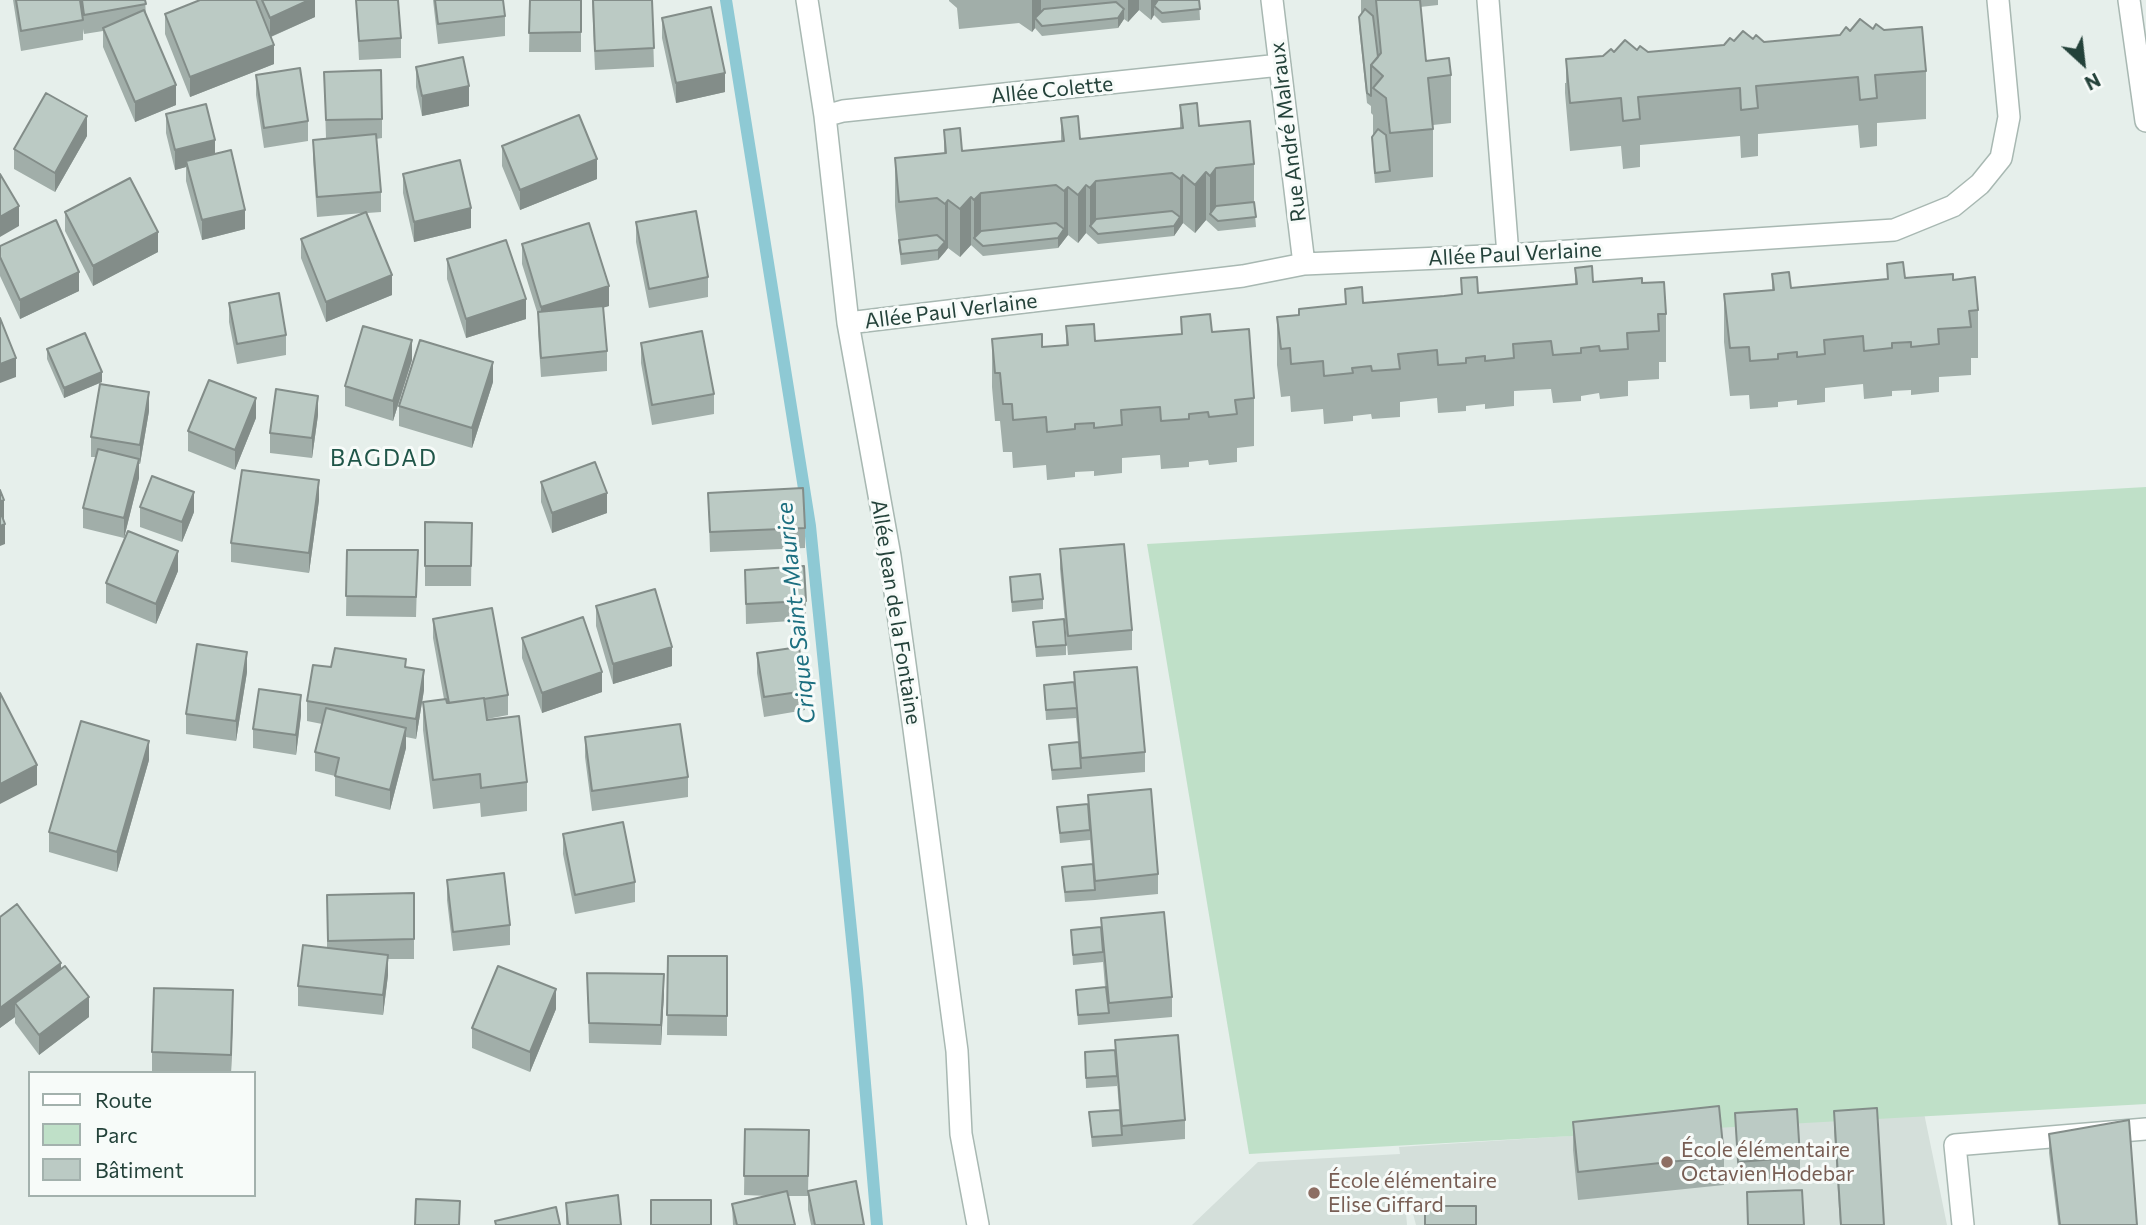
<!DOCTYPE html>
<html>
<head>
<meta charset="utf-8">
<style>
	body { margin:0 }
	#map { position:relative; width:2146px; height:1225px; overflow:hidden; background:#e6efeb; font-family:Commissioner,sans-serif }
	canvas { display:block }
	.legend { position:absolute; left:28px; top:1071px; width:228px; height:126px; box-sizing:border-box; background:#f7fbf9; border:2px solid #a3b1ad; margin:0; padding:9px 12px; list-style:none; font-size:21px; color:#24423a }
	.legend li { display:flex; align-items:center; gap:14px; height:35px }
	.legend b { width:35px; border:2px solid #a3b1ad }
	.north { position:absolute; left:2048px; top:28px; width:70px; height:70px; -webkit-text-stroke:5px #f7fbf9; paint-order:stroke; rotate:153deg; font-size:19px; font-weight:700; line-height:28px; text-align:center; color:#24423a }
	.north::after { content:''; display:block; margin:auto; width:24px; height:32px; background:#24423a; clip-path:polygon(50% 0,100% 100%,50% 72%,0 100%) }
</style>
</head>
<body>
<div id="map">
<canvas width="2146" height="1225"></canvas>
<ul class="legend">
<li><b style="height:9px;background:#fff"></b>Route</li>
<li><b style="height:19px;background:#bfe0c8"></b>Parc</li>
<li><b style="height:19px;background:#bbcac4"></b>Bâtiment</li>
</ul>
<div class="north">N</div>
</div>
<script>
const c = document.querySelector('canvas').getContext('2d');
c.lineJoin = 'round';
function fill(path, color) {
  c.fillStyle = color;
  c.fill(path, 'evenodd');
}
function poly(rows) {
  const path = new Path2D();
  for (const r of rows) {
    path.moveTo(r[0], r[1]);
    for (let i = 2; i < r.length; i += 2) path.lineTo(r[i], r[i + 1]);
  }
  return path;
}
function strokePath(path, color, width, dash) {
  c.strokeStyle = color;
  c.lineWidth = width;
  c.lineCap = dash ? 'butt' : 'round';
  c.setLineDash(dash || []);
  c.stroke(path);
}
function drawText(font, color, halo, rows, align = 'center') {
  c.font = font + ' Commissioner,sans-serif';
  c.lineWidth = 6;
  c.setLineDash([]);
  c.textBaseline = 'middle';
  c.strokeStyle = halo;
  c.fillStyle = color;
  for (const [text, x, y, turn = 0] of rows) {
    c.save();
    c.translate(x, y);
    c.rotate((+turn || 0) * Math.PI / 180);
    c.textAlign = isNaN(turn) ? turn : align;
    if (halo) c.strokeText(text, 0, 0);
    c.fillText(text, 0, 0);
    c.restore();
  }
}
const built = poly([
	[1924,1113,1947,1225,1416,1225,1403,1176,1407,1225,1192,1225,1258,1162,1400,1154,1399,1147]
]);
const green = poly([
	[2146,487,2146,1104,1249,1154,1147,544]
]);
const stream = poly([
	[726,0,810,526,857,989,877,1225]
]);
const minor = poly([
	[807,0,825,116,848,323,890,556,914,729,957,1051,961,1134,978,1225],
	[1272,0,1304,264],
	[1488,0,1508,255],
	[2129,0,2146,121],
	[825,116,843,111,1280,65],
	[848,323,1243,276,1304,264,1508,255,1894,230,1953,206,1980,184,2001,158,2009,117,1998,0],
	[1963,1225,1955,1145,2146,1129]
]);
const wall = poly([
	[13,0,145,0,146,15,176,105,135,122,103,47,103,31,84,34,83,29,83,40,21,51],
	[200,0,315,0,315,17,271,37,274,64,190,97,165,34,165,14],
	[356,0,401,38,401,58,359,60],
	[433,0,503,0,505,16,505,36,438,44],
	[530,0,581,0,581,52,529,52],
	[592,0,652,0,654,67,595,70],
	[949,0,1199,0,1200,20,1162,23,1154,15,1151,20,1139,10,1128,22,1124,19,1118,28,1042,36,1035,28,1032,32,1019,23,959,29,957,8,949,1],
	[1361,0,1438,0,1438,5,1420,7,1426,61,1451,75,1451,123,1433,125,1433,177,1375,183,1372,147,1372,137,1373,135,1373,115,1371,113,1371,106,1367,103,1359,27,1359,17,1361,15],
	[662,18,725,92,676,103,662,38],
	[1850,31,1926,71,1926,119,1877,123,1877,146,1860,148,1858,125,1758,134,1758,156,1741,158,1740,136,1640,145,1640,167,1623,169,1621,146,1570,151,1565,93,1565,83,1566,83,1566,59,1603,56,1614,52,1637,50,1648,52,1724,45,1734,41,1753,39,1764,42,1840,35],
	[416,67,469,106,422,116,416,87],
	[324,72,382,119,382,138,376,139,381,192,381,212,367,213,392,295,326,322,301,258,301,239,363,213,317,217,313,159,313,140,326,138],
	[256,75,308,121,308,141,264,148,256,95],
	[1180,105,1199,126,1254,164,1254,202,1256,227,1218,231,1206,220,1195,233,1183,223,1174,236,1098,244,1086,233,1078,243,1068,235,1058,248,983,256,971,245,960,257,948,248,938,260,901,265,895,206,895,158,944,153,944,130,962,151,1061,141,1061,118,1080,139,1180,128],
	[166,114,215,154,245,229,202,240,186,181,186,167,175,170,166,133],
	[87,136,55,192,14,169,14,149],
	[502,146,597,179,520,210,502,166],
	[403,174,471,228,414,242,403,193],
	[65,212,158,252,93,286,65,231],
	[636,222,708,277,708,297,649,308,636,242],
	[522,244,609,306,603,307,607,351,607,371,541,377,538,331,538,315,522,264],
	[0,246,79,291,20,319,0,276],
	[447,259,526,319,466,338,447,279],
	[1887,264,1905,278,1953,280,1978,310,1978,358,1971,358,1971,375,1939,377,1939,392,1911,395,1911,390,1892,391,1892,396,1864,399,1863,384,1825,388,1825,402,1797,405,1797,400,1778,402,1778,407,1750,409,1749,395,1730,396,1724,342,1724,294,1772,290,1772,274,1791,288,1887,279],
	[1575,268,1593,282,1642,283,1666,314,1666,362,1659,362,1659,379,1628,381,1628,396,1600,399,1599,393,1581,396,1581,401,1553,403,1551,389,1514,391,1514,406,1485,409,1485,404,1466,406,1466,411,1438,413,1437,398,1400,402,1400,417,1372,419,1371,414,1353,416,1353,421,1324,424,1323,409,1291,412,1290,396,1281,397,1277,365,1277,317,1299,315,1345,304,1345,289,1363,303,1461,294,1461,278,1478,293,1575,284],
	[229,303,286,335,286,355,237,364,229,322],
	[1181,317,1212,332,1254,398,1254,446,1237,448,1237,462,1209,465,1208,460,1189,462,1189,467,1161,469,1160,455,1122,458,1122,473,1094,476,1094,471,1075,472,1075,477,1047,480,1046,465,1013,468,1012,452,1003,452,1000,421,995,421,992,387,992,339,1042,347,1066,345,1066,326,1095,341,1181,334],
	[641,343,714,394,714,414,652,425,641,363],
	[47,349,102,382,64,398,47,359],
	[412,360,393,421,345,406,345,386],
	[493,382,472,448,399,426,399,406],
	[149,411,140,464,139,464,139,478,124,538,83,528,83,508,96,457,91,457,91,437],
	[318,415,312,458,270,453,270,433],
	[256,418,235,470,188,451,188,431],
	[541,482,607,513,552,533,541,502],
	[708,493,805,528,805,548,710,552],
	[319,500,309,573,231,562,231,543],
	[140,507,194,512,182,542,140,527],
	[425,522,472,523,471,586,425,586],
	[1060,549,1132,630,1132,650,1068,655,1060,569],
	[347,550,418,550,416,617,346,616],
	[745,570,806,601,806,620,746,624],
	[178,571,156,624,106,603,106,583],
	[1010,577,1043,599,1043,609,1012,612],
	[596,606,672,666,613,684,596,626],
	[433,619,508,695,508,715,487,719,527,782,527,811,481,817,480,803,433,809,423,730,423,702,444,699,433,638],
	[1033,622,1066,645,1066,655,1036,657],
	[522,638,602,692,542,713,522,658],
	[757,653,805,691,805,710,764,717,757,673],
	[331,667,406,667,424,690,416,739,406,737,406,748,390,810,335,796,335,776,315,771,315,752,322,724,307,721,307,701],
	[247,672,236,741,186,734,186,714],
	[1074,672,1145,752,1145,772,1052,780,1049,745,1078,742,1076,718,1046,720,1044,685,1074,682],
	[301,715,296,755,253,748,253,729],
	[585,737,688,777,688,797,592,811,585,757],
	[149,760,117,872,49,852,49,832],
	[1088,795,1158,874,1158,894,1095,900,1065,902,1062,867,1092,864,1090,839,1090,840,1060,843,1057,807,1088,804],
	[563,834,635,882,635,902,575,914,563,854],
	[447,880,510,925,510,945,453,951,447,900],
	[327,895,414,939,414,959,388,959,388,975,383,1015,298,1006,298,986,327,948],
	[0,917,61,969,89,1017,39,1055,15,1023,15,1017,0,1028],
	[1101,918,1172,997,1172,1017,1078,1025,1076,990,1105,987,1103,962,1073,965,1071,930,1101,927],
	[668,956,727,956,727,1036,667,1035],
	[587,973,664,993,661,1045,589,1043],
	[556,1009,530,1072,472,1048,472,1028],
	[233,1010,231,1073,152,1072,152,1052],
	[1115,1040,1185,1120,1185,1139,1092,1147,1089,1112,1119,1110,1117,1081,1117,1086,1086,1088,1085,1052,1115,1050],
	[1834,1111,1884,1225,1840,1225,1834,1131],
	[1735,1113,1800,1157,1800,1177,1738,1181],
	[1573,1122,1724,1156,1724,1185,1578,1200,1573,1150],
	[745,1129,809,1130,808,1196,788,1196,795,1225,733,1225,732,1204,769,1196,744,1195],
	[2049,1134,2135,1203,2137,1225,2058,1225,2049,1153],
	[808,1191,864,1225,811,1225,808,1210],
	[566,1203,621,1225,566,1225]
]);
const shadedWall = poly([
	[309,0,315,0,315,17,270,37,270,18],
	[1032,0,1041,0,1041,19,1035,18,1035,28,1032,32],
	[1128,0,1139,0,1139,10,1128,22],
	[1151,0,1161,0,1154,6,1154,15,1151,20],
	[1124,9,1124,19,1118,28,1118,18],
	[274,45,274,64,190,97,190,77],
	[725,73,725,92,676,103,676,83],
	[176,85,176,105,135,122,135,102],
	[469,86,469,106,422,116,422,96],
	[87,116,87,136,55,192,55,173],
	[215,140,215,160,186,161,186,167,175,170,175,150],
	[597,159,597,179,520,210,520,190],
	[1216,168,1216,216,1210,214,1210,176],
	[1206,172,1206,220,1195,233,1195,185],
	[1183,175,1183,223,1174,236,1174,226,1180,217,1180,179],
	[1096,181,1096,229,1090,226,1090,188],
	[1086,185,1086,233,1078,243,1078,195],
	[1068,187,1068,235,1058,248,1058,238,1064,229,1064,191],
	[981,193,981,241,974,238,974,200],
	[971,197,971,245,960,257,960,209],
	[948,200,948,248,945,252,945,204],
	[19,206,19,226,0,237,0,217],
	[471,208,471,228,414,242,414,222],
	[245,210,245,229,202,240,202,220],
	[158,232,158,252,93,286,93,266],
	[945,242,945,252,938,260,938,250],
	[79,272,79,291,20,319,20,300],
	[392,275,392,295,326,322,326,302],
	[609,286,609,306,541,327,541,307],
	[526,299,526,319,466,338,466,319],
	[412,340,412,360,393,421,393,401],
	[16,358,16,377,0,383,0,364],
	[493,362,493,382,472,448,472,428],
	[102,372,102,382,64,398,64,388],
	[149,392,149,411,140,464,140,445],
	[318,396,318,415,312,458,312,438],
	[256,398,256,418,235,470,235,450],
	[139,459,139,478,124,538,124,518],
	[319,480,319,500,309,573,309,553],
	[194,492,194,512,182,542,182,522],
	[607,493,607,513,552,533,552,513],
	[4,500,4,520,0,521,0,501],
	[5,524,5,544,0,546,0,526],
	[178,551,178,571,156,624,156,604],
	[672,647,672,666,613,684,613,664],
	[247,652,247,672,236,741,236,721],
	[424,670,424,690,416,739,416,719],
	[602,672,602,692,542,713,542,693],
	[301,695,301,715,296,755,296,735],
	[406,728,406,748,390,810,390,790],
	[149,741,149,760,117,872,117,852],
	[37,765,37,785,0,804,0,784],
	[388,955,388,975,383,1015,383,995],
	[61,963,61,982,15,1003,15,1017,0,1028,0,1008],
	[664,974,664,993,661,1045,661,1025],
	[556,989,556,1009,530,1072,530,1052],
	[233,990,233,1010,231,1073,231,1055],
	[89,997,89,1017,39,1055,39,1035]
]);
const building = poly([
	[16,0,80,0,83,20,21,31,16,0],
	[82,0,145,0,146,4,84,15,82,0],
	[200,0,256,0,274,45,190,77,165,14,200,0],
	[262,0,309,0,270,18,262,0],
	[356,0,398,0,401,38,359,41,356,0],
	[435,0,503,0,505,16,438,24,435,0],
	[530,0,581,0,581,32,529,33,530,0],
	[593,0,652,0,654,48,595,51,593,0],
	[1158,0,1199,0,1200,9,1162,13,1154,6,1158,0],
	[1376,0,1420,0,1426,61,1449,58,1451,75,1428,78,1433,129,1390,133,1386,98,1373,88,1383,76,1371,65,1381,53,1376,0],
	[1116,2,1124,9,1118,18,1042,26,1035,18,1044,9,1116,2],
	[711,7,725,73,676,83,662,18,711,7],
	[1365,9,1373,16,1378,57,1371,65,1371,96,1367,93,1359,17,1365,9],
	[144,10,176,85,135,102,103,28,144,10],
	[1860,19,1873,29,1876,24,1884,30,1922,27,1926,71,1875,75,1877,98,1860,100,1858,77,1756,86,1758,108,1741,110,1740,88,1638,97,1640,119,1623,121,1621,98,1570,103,1566,59,1603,56,1611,49,1614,52,1625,40,1637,50,1640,46,1648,52,1724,45,1730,38,1734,41,1743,31,1753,39,1756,35,1764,42,1840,35,1846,27,1850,31,1860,19],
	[463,57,469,86,422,96,416,67,463,57],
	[300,68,308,121,264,128,256,75,300,68],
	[381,70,382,119,326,120,324,72,381,70],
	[46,93,87,116,55,173,14,149,46,93],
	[1197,103,1199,126,1250,121,1254,164,1216,168,1210,176,1206,172,1195,185,1183,175,1180,179,1172,173,1096,181,1090,188,1086,185,1078,195,1068,187,1064,191,1056,185,981,193,974,200,971,197,960,209,948,200,945,204,937,198,899,202,895,158,946,153,944,130,960,128,962,151,1064,141,1061,118,1078,116,1080,139,1183,128,1180,105,1197,103],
	[206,104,215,140,175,150,166,114,206,104],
	[579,115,597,159,520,190,502,146,579,115],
	[1378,129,1386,135,1390,171,1375,173,1372,137,1378,129],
	[376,134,381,192,317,197,313,140,376,134],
	[231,150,245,210,202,220,186,161,231,150],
	[460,160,471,208,414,222,403,174,460,160],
	[0,174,19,206,0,217,0,174],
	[130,178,158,232,93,266,65,212,130,178],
	[1254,202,1256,217,1218,221,1210,214,1216,206,1254,202],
	[696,211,708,277,649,289,636,222,696,211],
	[1172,211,1180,217,1174,226,1098,234,1090,226,1096,219,1172,211],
	[366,212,392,275,326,302,301,239,366,212],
	[56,220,79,272,20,300,0,257,0,246,56,220],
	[589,223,609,286,541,307,522,244,589,223],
	[1056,223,1064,229,1058,238,983,246,974,238,981,231,1056,223],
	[937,235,945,242,938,250,901,254,899,240,937,235],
	[506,240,526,299,466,319,447,259,506,240],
	[1903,262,1905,278,1953,274,1953,280,1975,277,1978,310,1969,311,1971,327,1938,329,1939,344,1911,347,1911,342,1892,343,1892,348,1864,351,1863,336,1824,340,1825,354,1797,357,1797,352,1778,354,1778,359,1750,361,1749,347,1730,348,1724,294,1774,290,1772,274,1789,272,1791,288,1888,279,1887,264,1903,262],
	[1592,266,1593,282,1642,278,1642,283,1664,282,1666,314,1658,314,1659,331,1627,333,1628,349,1600,351,1599,346,1581,348,1581,353,1553,355,1551,341,1513,344,1514,358,1485,361,1485,356,1466,358,1466,363,1438,365,1437,350,1398,354,1400,369,1372,371,1371,366,1352,368,1353,373,1324,376,1323,361,1291,364,1290,348,1281,349,1277,317,1299,315,1299,309,1346,304,1345,289,1362,287,1363,303,1444,296,1462,294,1461,278,1477,277,1478,293,1577,284,1575,268,1592,266],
	[279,293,286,335,237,344,229,303,279,293],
	[603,306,607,351,541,358,538,312,603,306],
	[1210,314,1212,332,1249,329,1254,398,1235,400,1237,414,1209,417,1208,412,1189,414,1189,419,1161,421,1160,407,1121,410,1122,425,1094,428,1094,423,1075,424,1075,429,1047,432,1046,417,1013,420,1012,404,1003,404,1000,373,995,373,992,339,1042,334,1042,347,1068,345,1066,326,1094,324,1095,341,1182,334,1181,317,1210,314],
	[0,318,16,358,0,364,0,318],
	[363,326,412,340,393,401,345,386,363,326],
	[702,331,714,394,652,405,641,343,702,331],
	[85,333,102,372,64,388,47,349,85,333],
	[420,340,493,362,472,428,399,406,420,340],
	[209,380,256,398,235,450,188,431,209,380],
	[100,384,149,392,140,445,91,437,100,384],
	[276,389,318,396,312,438,270,433,276,389],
	[98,449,139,459,124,518,83,508,98,449],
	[595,462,607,493,552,513,541,482,595,462],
	[242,470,319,480,309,553,231,543,242,470],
	[152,476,194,492,182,522,140,507,152,476],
	[803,488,805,528,710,532,708,493,803,488],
	[0,490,4,500,0,501,0,490],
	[0,511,5,524,0,526,0,511],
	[425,522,472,523,471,566,425,566,425,522],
	[128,531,178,551,156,604,106,583,128,531],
	[1124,544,1132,630,1068,636,1060,549,1124,544],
	[347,550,418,550,416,597,346,596,347,550],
	[804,566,806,601,746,604,745,570,804,566],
	[1040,574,1043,599,1012,602,1010,577,1040,574],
	[655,589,672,647,613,664,596,606,655,589],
	[492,608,508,695,484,699,484,698,449,703,433,619,492,608],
	[583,617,602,672,542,693,522,638,583,617],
	[1064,619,1066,645,1036,647,1033,622,1064,619],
	[197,644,247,652,236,721,186,714,197,644],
	[799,647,805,691,764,697,757,653,799,647],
	[335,648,406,659,405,667,424,670,416,719,307,701,313,665,331,667,335,648],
	[1137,667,1145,752,1081,758,1074,672,1137,667],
	[1074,682,1077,708,1046,710,1044,685,1074,682],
	[259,689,301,695,296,735,253,729,259,689],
	[0,693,37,765,0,784,0,693],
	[484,698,487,720,519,716,527,782,481,788,480,774,433,780,423,702,446,699,447,703,484,698],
	[326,708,406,728,390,790,335,776,339,758,315,752,326,708],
	[81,721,149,741,117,852,49,832,81,721],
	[680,724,688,777,592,791,585,737,680,724],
	[1079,742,1081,768,1052,770,1049,745,1079,742],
	[1151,789,1158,874,1095,881,1088,795,1151,789],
	[1088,804,1090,830,1060,833,1057,807,1088,804],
	[623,822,635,882,575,895,563,834,623,822],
	[1093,864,1095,890,1065,892,1062,867,1093,864],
	[504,873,510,925,453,932,447,880,504,873],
	[414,893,414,939,328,941,327,895,414,893],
	[17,904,61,963,0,1008,0,917,17,904],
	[1164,912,1172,997,1109,1003,1101,918,1164,912],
	[1101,927,1103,952,1073,955,1071,930,1101,927],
	[303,945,388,955,383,995,298,986,303,945],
	[668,956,727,956,727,1016,667,1015,668,956],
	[65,966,89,997,39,1035,15,1003,65,966],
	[498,966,556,989,530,1052,472,1028,498,966],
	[587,973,664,974,661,1025,589,1023,587,973],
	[1106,987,1109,1013,1078,1015,1076,990,1106,987],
	[154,988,233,990,231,1055,152,1052,154,988],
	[1178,1035,1185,1120,1122,1126,1115,1040,1178,1035],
	[1115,1050,1117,1076,1086,1078,1085,1052,1115,1050],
	[1719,1106,1724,1156,1578,1172,1573,1122,1719,1106],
	[1877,1108,1884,1225,1841,1225,1834,1111,1877,1108],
	[1797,1109,1800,1157,1738,1162,1735,1113,1797,1109],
	[1120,1110,1122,1135,1092,1137,1089,1112,1120,1110],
	[2129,1120,2137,1225,2060,1225,2049,1134,2129,1120],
	[745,1129,809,1130,808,1176,744,1176,745,1129],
	[856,1181,864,1225,815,1225,808,1191,856,1181],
	[1802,1190,1804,1225,1748,1225,1747,1192,1802,1190],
	[787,1191,795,1225,737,1225,732,1204,787,1191],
	[618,1195,621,1225,568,1225,566,1203,618,1195],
	[416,1199,460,1201,459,1225,415,1225,416,1199],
	[651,1200,711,1200,711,1225,651,1225,651,1200],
	[1425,1206,1476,1206,1476,1225,1425,1225,1425,1206],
	[556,1207,560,1225,496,1225,495,1221,556,1207]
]);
const markers = [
	[1667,1162,7,"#8d6e63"],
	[1314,1193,7,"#8d6e63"]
];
const streetNames = [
	["Allée Colette",1052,90,-6],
	["Rue André Malraux",1288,132,-97],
	["Allée Paul Verlaine",1515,254,-3],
	["Allée Paul Verlaine",951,311,-7],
	["Allée Jean de la Fontaine",896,612,81]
];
const educationNames = [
	["École élémentaire",1681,1150],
	["Octavien Hodebar",1681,1174],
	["École élémentaire",1328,1181],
	["Elise Giffard",1328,1205]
];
const neighbourhoodNames = [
	["BAGDAD",384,458]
];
const waterNames = [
	["Crique Saint-Maurice",796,613,-96]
];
fill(built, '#d4dfda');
fill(green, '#bfe0c8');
strokePath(stream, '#8ec9d4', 12);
strokePath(minor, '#a8b8b2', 24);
strokePath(minor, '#fff', 21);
fill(wall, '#a1aea9');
fill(shadedWall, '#838d89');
fill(building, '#bbcac4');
strokePath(building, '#838d89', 2);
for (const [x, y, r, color] of markers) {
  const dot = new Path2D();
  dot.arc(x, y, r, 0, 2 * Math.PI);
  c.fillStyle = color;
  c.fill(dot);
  strokePath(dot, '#f7fbf9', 2.5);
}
drawText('21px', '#24423a', '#f7fbf9', streetNames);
drawText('21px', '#785e54', '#f7fbf9', educationNames, 'left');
c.letterSpacing = '2px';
drawText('23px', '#1f5548', '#f7fbf9', neighbourhoodNames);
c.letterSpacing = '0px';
drawText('italic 23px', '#1c6f80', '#f7fbf9', waterNames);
</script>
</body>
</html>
